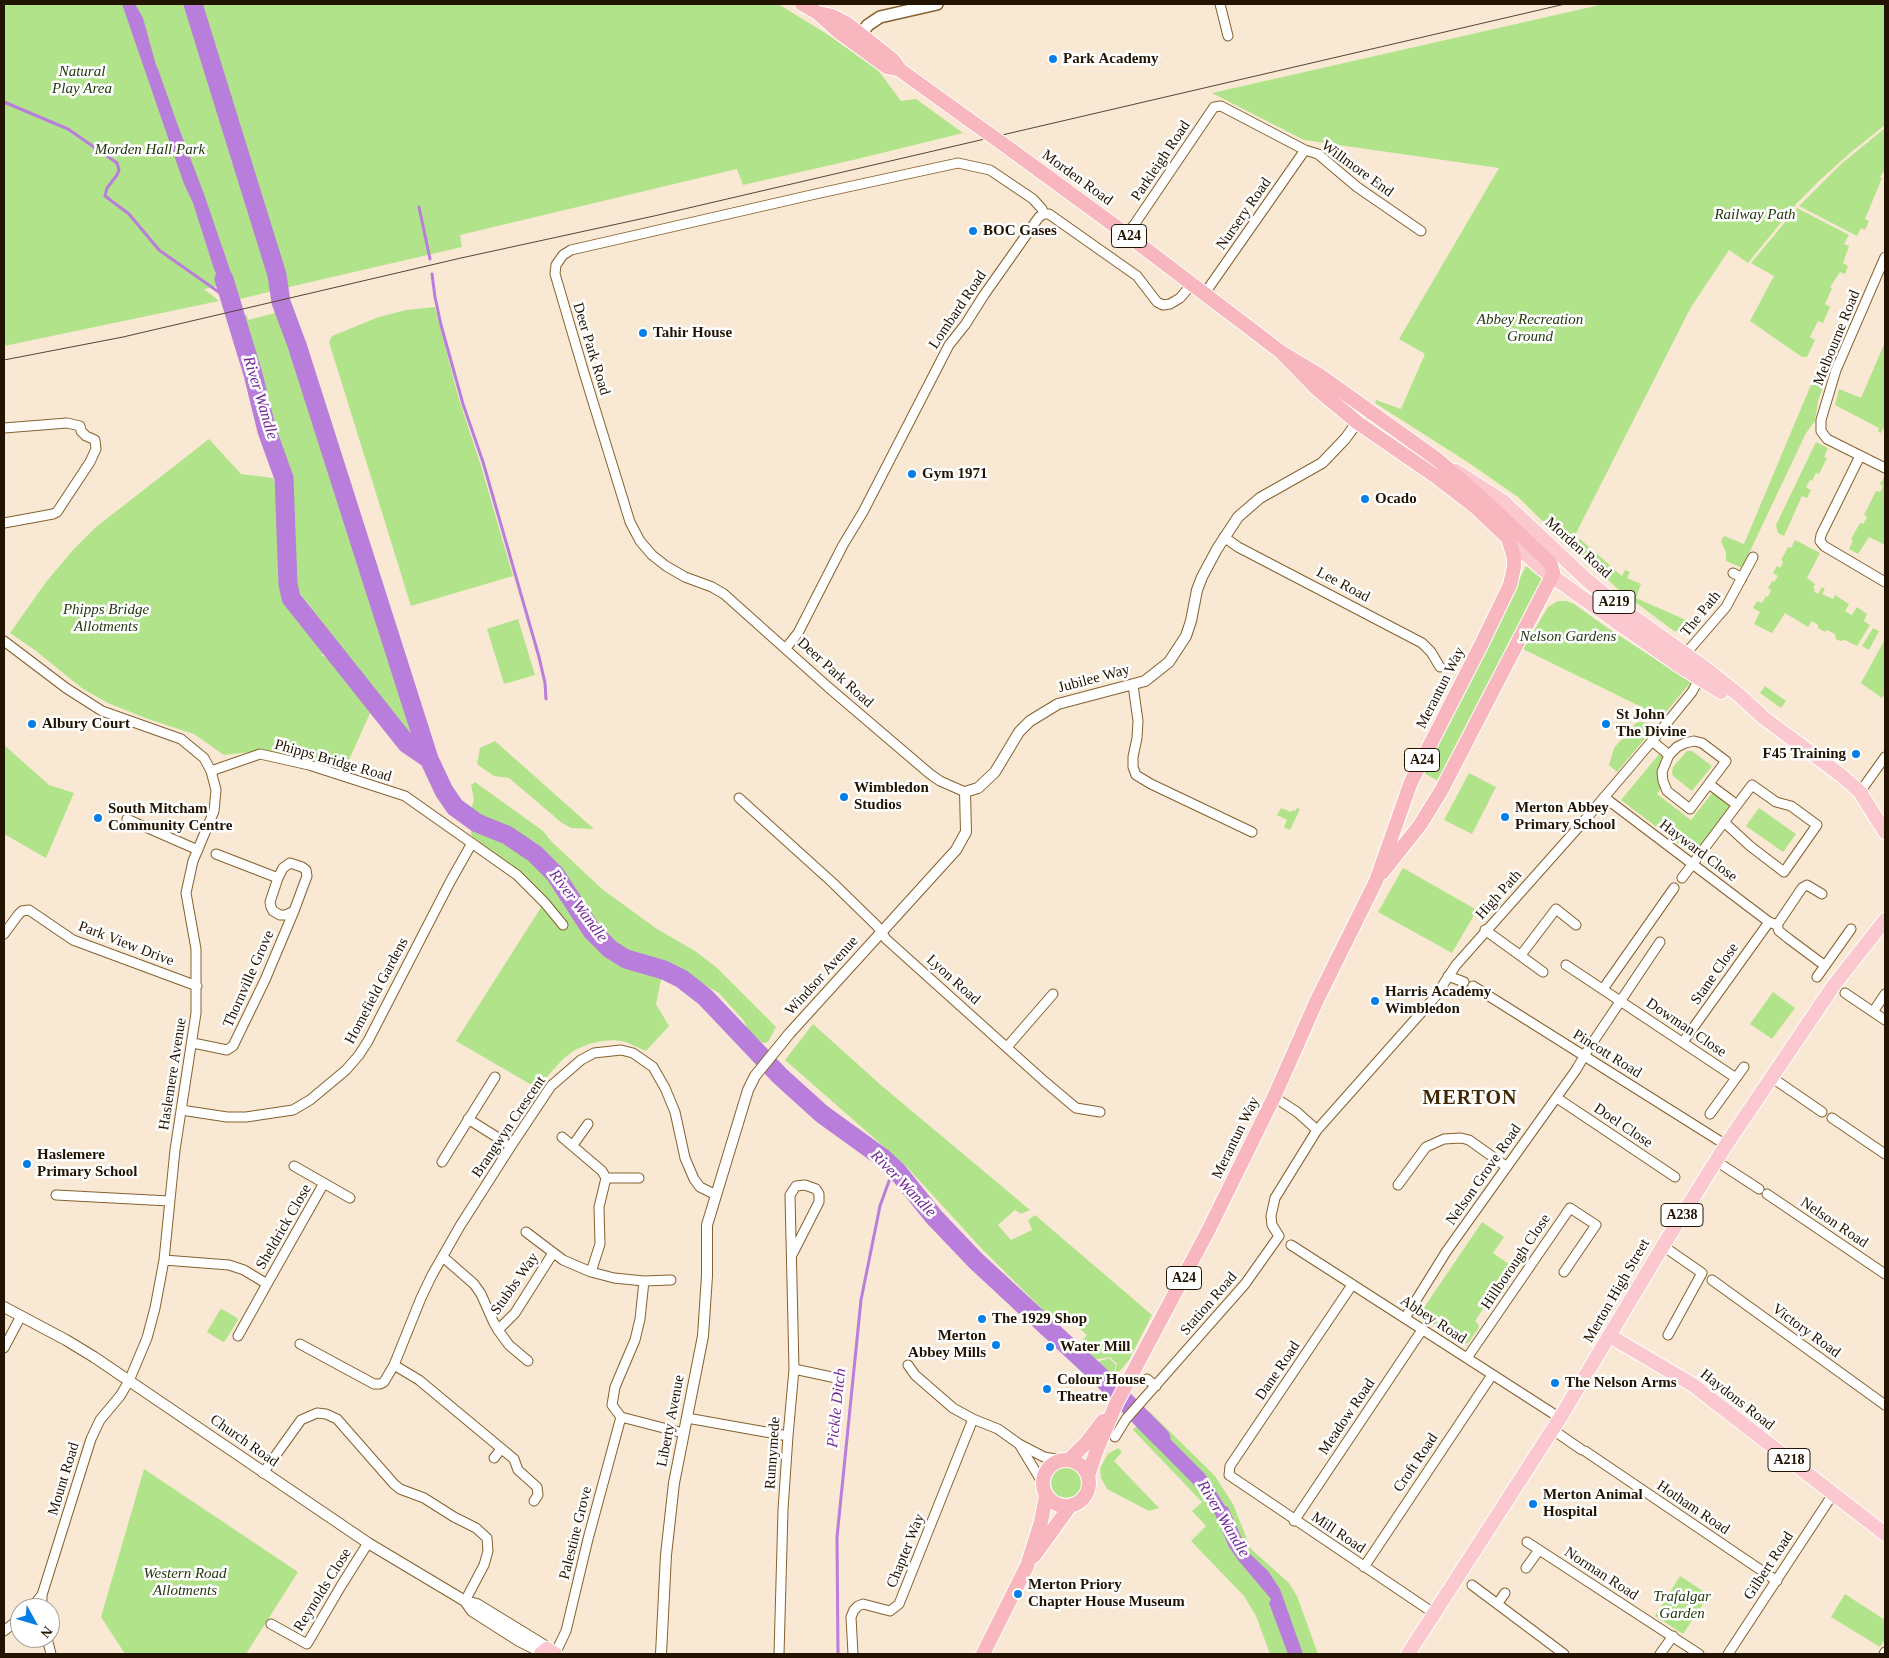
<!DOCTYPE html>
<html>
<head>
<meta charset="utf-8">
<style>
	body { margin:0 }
	#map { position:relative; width:1889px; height:1658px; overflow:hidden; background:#f9e8d3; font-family:"Times New Roman",serif }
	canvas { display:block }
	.frame { position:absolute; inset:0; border:5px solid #231401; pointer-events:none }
	.north { position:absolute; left:10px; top:1598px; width:50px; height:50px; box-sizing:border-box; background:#fff; border:1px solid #a7a199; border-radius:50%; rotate:129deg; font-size:14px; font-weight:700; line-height:20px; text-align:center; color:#231401 }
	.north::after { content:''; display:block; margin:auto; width:18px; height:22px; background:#057fe6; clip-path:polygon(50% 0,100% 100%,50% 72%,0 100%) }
</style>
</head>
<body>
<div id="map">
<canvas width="1889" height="1658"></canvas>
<div class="frame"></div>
<div class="north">N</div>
</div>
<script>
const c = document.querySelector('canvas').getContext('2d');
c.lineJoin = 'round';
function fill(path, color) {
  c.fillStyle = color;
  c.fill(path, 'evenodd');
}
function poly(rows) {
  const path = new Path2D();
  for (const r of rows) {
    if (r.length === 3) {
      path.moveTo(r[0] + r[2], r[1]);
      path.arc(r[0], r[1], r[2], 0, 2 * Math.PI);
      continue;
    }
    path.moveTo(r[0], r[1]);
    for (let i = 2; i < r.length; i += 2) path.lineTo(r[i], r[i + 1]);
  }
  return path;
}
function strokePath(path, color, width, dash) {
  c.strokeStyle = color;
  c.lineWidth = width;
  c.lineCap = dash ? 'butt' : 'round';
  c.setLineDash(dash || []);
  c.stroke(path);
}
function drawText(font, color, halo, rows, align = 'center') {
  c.font = font + ' "Times New Roman",serif';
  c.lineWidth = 5;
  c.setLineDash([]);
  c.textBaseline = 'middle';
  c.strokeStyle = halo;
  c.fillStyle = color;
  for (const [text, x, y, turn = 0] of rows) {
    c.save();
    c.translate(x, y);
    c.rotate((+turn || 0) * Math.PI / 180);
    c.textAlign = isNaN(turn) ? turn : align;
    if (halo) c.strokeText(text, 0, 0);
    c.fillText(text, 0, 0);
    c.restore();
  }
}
const green = poly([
	[4,4,778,4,827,34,878,70,901,101,916,99,963,133,853,160,743,185,737,169,460,235,462,247,285,288,281,274,270,276,273,291,240,299,235,283,204,289,219,301,4,346],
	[1604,4,1885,4,1885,125,1850,153,1820,180,1797,203,1748,263,1729,250,1691,307,1569,547,1518,497,1469,463,1375,403,1376,400,1401,409,1425,354,1399,339,1499,168,1304,140,1212,93],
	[1885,128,1885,169,1880,177,1882,178,1865,219,1869,221,1865,230,1861,228,1857,236,1799,206,1840,165],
	[1797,208,1849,235,1844,244,1849,246,1843,263,1848,266,1845,274,1840,272,1830,287,1832,288,1825,304,1830,307,1823,323,1818,321,1810,337,1815,340,1807,357,1802,357,1750,321,1774,276,1751,263],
	[435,307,458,396,481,466,513,576,411,606,329,342,332,336,379,317,406,310],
	[276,308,289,341,365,580,412,738,296,588,288,482,255,349,244,315,247,315,248,320,275,313,275,309],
	[1885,342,1885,430,1883,428,1881,433,1878,432,1879,428,1835,405,1839,389,1861,398],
	[1818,368,1828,373,1818,401,1815,421,1806,433,1742,568,1726,561,1726,553,1721,541,1724,536,1744,544],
	[209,439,241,474,273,478,276,487,281,589,301,623,324,652,321,655,329,658,372,709,343,773,260,751,224,755,194,734,148,719,108,703,83,689,36,651,10,633,46,582,72,551,96,527],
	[1816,442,1828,448,1824,457,1827,458,1819,474,1816,473,1812,481,1810,480,1806,487,1811,490,1807,498,1802,496,1784,536,1778,533,1776,525],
	[1885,475,1885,545,1869,537,1858,554,1849,549,1853,541,1851,539,1860,523,1863,524,1867,517,1864,515,1876,491,1880,492,1883,486,1880,484],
	[1580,539,1622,576,1625,570,1630,572,1627,578,1641,584,1636,598,1697,625,1693,631,1684,633,1674,631,1618,589,1588,562,1573,547],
	[1795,540,1820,553,1807,578,1815,584,1813,588,1815,589,1814,591,1818,594,1822,587,1825,589,1822,594,1833,599,1835,595,1849,604,1845,611,1852,615,1857,607,1867,614,1864,621,1870,625,1857,646,1845,640,1840,641,1836,639,1835,634,1827,630,1825,632,1818,628,1818,625,1812,621,1808,627,1785,613,1772,633,1754,624,1760,612,1753,608,1757,601,1762,603,1766,596,1768,597,1771,590,1768,588,1772,581,1774,582,1778,576,1773,573,1777,566,1780,568,1783,562,1781,560,1788,547,1791,548],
	[1526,566,1543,578,1438,781,1422,772],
	[1558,601,1567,601,1574,604,1609,629,1691,682,1662,717,1523,649,1548,607],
	[518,619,535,675,504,684,487,629],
	[1873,628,1879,631,1869,650,1862,646],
	[1885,639,1885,693,1882,698,1861,683],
	[1765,686,1786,701,1781,708,1760,693],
	[1640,722,1647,723,1654,728,1617,772,1609,765,1614,748,1636,723],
	[495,741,594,829,571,828,562,823,509,778,494,776,477,764,480,748],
	[4,745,49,785,74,793,46,858,4,834],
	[1687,751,1692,751,1712,766,1692,791,1673,776,1672,772,1673,767],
	[1661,752,1666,755,1658,777,1661,789,1657,794,1691,820,1713,792,1730,803,1730,808,1698,849,1692,854,1621,800],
	[1469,773,1496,787,1472,834,1444,820],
	[475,782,543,831,552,842,602,889,657,929,695,951,716,967,776,1027,768,1042,763,1043,750,1034,744,1021,719,993,679,970,661,980,656,1004,669,1026,646,1051,626,1042,614,1040,602,1041,589,1044,575,1050,563,1059,537,1088,456,1041,540,909,542,898,510,865,472,836,468,821,474,799,471,785],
	[1281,808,1291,812,1293,810,1295,811,1297,808,1300,809,1290,830,1284,827,1287,820,1277,815],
	[1759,808,1796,834,1783,852,1746,826],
	[1403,868,1477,910,1452,953,1378,912],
	[1773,992,1795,1008,1772,1039,1750,1024],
	[813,1024,882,1086,1030,1210,1021,1214,1015,1210,998,1225,1011,1240,1032,1230,1028,1220,1035,1215,1152,1315,1129,1360,1113,1379,1117,1364,1110,1357,1093,1360,1078,1346,1087,1335,1067,1317,1058,1325,983,1250,906,1166,785,1060],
	[1482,1222,1504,1237,1493,1253,1512,1266,1475,1321,1479,1325,1478,1329,1468,1343,1464,1344,1424,1318,1421,1315,1421,1312],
	[222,1309,237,1318,238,1320,225,1341,223,1342,207,1332,220,1310],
	[1109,1358,1116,1365,1112,1381,1094,1363],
	[1149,1411,1215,1476,1233,1504,1251,1549,1289,1583,1297,1596,1318,1654,1270,1654,1256,1616,1244,1596,1191,1541,1206,1526,1192,1511,1202,1502,1133,1430],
	[1118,1448,1122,1452,1114,1461,1159,1508,1149,1511,1107,1489,1101,1478,1100,1468,1108,1454],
	[1067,1483,16],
	[144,1469,298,1572,246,1654,125,1654,101,1617],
	[1680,1576,1709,1595,1683,1634,1655,1616],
	[1845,1594,1885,1620,1885,1639,1880,1647,1831,1617]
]);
const water = poly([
	[122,4,135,4,143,18,156,65,158,69,177,123,204,194,240,299,229,303,214,269,193,203,184,184],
	[1146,1415,1205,1474,1225,1506,1228,1507,1248,1552,1268,1571,1280,1589,1303,1654,1288,1654,1269,1603,1271,1599,1238,1560,1229,1547,1211,1505,1203,1494,1147,1437,1139,1424]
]);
const stream = poly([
	[4,102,68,129,117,163,119,170,117,175,107,188,105,196,129,214,159,250,230,300],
	[419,207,430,259],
	[432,274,435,297,441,325,463,404,483,462,539,657,545,683,546,699],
	[838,1654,837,1537,861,1300,880,1206,889,1181,897,1171]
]);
const river = poly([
	[193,4,277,275,281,302,297,345,429,759,444,791,455,807,477,823,507,835,535,854,555,874,592,931,610,949,626,959,664,970,682,979,705,997,780,1076,822,1114,883,1158,897,1171,934,1217,976,1261,1099,1375,1161,1438],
	[224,279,253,374,267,431,284,478,288,584,291,598,407,744,429,759]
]);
const minor = poly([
	[1220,4,1228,36],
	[1044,214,1049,214,1137,276,1157,302,1163,305,1170,304,1180,298,1192,284],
	[1126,234,1134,225,1214,107,1221,106,1305,150,1318,154,1357,187,1421,231],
	[1885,257,1836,370,1821,420,1821,431,1827,439,1885,468],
	[1205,293,1305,150],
	[4,428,67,423,80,426,81,431,86,436,95,440,96,449,90,462,57,512,53,514,4,523],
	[1860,456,1821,535,1820,541,1824,546,1885,582],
	[1224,537,1238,547,1422,643,1431,652,1440,667],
	[1733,573,1742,578],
	[4,641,66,688,102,711,181,739,204,758,211,771,216,790,214,811,193,861,186,893,196,949,196,1013,175,1150,164,1260,155,1308,147,1338,129,1381,120,1396,100,1420,91,1439,42,1595,42,1608],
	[786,648,798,633,843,545,863,512,949,345,965,325,984,295,1039,217,1044,214],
	[1682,658,1726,607,1753,557],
	[1133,685,1138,721,1137,738,1133,757,1133,767,1136,775,1151,784,1252,832],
	[1652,741,1669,755,1677,747,1685,743,1694,741,1702,743,1726,761,1690,809,1667,791,1663,781,1662,772,1669,755],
	[211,771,260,754,309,765,405,796,517,875,545,903,563,925],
	[1709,784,1737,805],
	[965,792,940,781,930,774,828,687,724,594,712,587,685,577,666,566,652,555,640,541,630,522,585,376,555,274,556,265,563,255,571,250,820,193,958,163,990,170,1033,199,1042,209,1044,214],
	[1860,792,1885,757],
	[1604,797,1769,922,1777,925,1779,931,1789,939,1824,965],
	[739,798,833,883,877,926,886,939,1044,1081,1076,1108,1100,1112],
	[127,819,198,850],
	[216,854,278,878,283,868,290,863,302,867,306,870,307,876,294,911,286,915,280,915,273,911,271,907,270,902,278,878],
	[1682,878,1752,785,1776,802,1791,806,1817,825,1784,872,1750,846,1724,822],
	[1777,925,1802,888,1807,885,1822,894],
	[1485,930,1543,972],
	[4,934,18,915,22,911,29,910,73,940,197,986],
	[1521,955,1556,909,1576,925],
	[1566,965,1736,1078,1710,1114],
	[1448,976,1464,982],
	[1817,977,1851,929],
	[1473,986,1726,1145],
	[1603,989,1674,888],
	[1845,993,1885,1020],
	[1873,1012,1885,994],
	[1683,1042,1769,922],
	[193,1043,227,1050,233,1046,265,980,294,911],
	[1007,1047,1053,994],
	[1771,1077,1822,1112],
	[1736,1078,1744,1067],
	[1274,1097,1297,1112,1317,1130],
	[1557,1098,1675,1177],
	[181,1110,227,1117,246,1117,293,1110,310,1100,346,1070,359,1055,368,1041,450,882,472,843],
	[1832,1118,1885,1154],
	[468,1119,511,1146],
	[562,1137,602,1171,606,1178,639,1178],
	[573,1145,588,1124],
	[1716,1161,1759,1189],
	[442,1162,495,1077],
	[294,1166,350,1198],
	[1398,1185,1426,1147,1444,1139,1461,1138,1469,1140,1507,1167],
	[1767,1194,1885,1274],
	[56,1195,169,1201],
	[526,1232,563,1260,591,1272,614,1278,644,1281,671,1280],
	[1291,1245,1560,1418],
	[1663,1246,1702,1273,1668,1335],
	[443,1257,474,1284,481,1294,493,1321,498,1330,509,1345,528,1361],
	[164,1260,229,1265,244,1270,267,1284,324,1183],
	[591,1272,600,1244,599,1207,606,1178],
	[1712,1280,1885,1405],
	[644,1281,640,1319,635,1340,615,1387,612,1405,621,1417,683,1433],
	[1352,1285,1230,1466,1229,1475,1435,1614],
	[1405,1318,1446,1252,1576,1070,1589,1048,1660,942],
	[498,1330,515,1313,553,1253],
	[238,1336,267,1284],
	[300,1344,374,1384,380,1384,384,1382,394,1365,421,1298,432,1275,460,1226,511,1146,551,1086,581,1060,594,1053,621,1050,633,1053,653,1067,665,1088,675,1112,685,1158,694,1179,700,1187,716,1195],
	[4,1348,21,1316],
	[1467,1358,1570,1208,1596,1225,1564,1272],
	[394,1365,419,1380,514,1459,518,1470,537,1487,538,1495,534,1501],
	[908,1365,915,1375,953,1408,973,1419,998,1429,1019,1444,1044,1457,1061,1460],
	[794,1369,841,1379],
	[1147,1379,1156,1386],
	[687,1418,788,1436],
	[1553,1430,1582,1450],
	[1115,1437,1126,1419,1245,1284,1279,1236,1272,1225,1271,1216,1275,1198,1317,1130,1435,997,1456,965,1584,821,1652,741,1692,692,1700,677],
	[1019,1444,1042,1482],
	[1585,1451,1777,1581],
	[494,1458,501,1449],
	[263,1473,301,1420,317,1413,326,1414,337,1419,394,1484,400,1489,424,1498,454,1517,476,1528,487,1538,488,1551,484,1565,465,1601],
	[1294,1521,1422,1330],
	[1527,1542,1699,1654],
	[1364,1567,1492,1375],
	[1526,1568,1539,1550],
	[1472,1585,1564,1654],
	[1498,1603,1505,1593],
	[31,1608,42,1595],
	[271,1624,307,1644,341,1586,368,1543],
	[4,1631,20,1618],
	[47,1638,51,1654],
	[555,1654,566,1631,588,1539,621,1417],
	[779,1654,783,1510,788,1436,794,1369,790,1195,796,1186,805,1185,816,1189,819,1194,819,1202,793,1253],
	[853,1654,851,1617,854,1610,858,1606,863,1604,890,1611,899,1604,973,1419],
	[1660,1654,1673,1636],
	[1728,1654,1833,1494],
	[1884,1654,1885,1652]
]);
const tertiary = poly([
	[4,1307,66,1340,94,1357,368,1543,465,1601,477,1604,544,1645,547,1649],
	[465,1601,472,1611,519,1641,537,1650,547,1649],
	[661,1654,666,1555,674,1483,703,1336,707,1276,707,1225,748,1090,755,1076,789,1034,956,850,966,832,965,792,978,788,995,772,1019,732,1030,721,1058,704,1145,681,1169,662,1186,636,1191,621,1197,590,1202,577,1217,549,1238,517,1260,498,1322,463,1345,439,1367,409]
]);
const secondary = poly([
	[861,34,868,25,880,17,937,4]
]);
const primary = poly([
	[1456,471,1504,502,1588,581,1625,611,1705,668,1739,695,1764,718,1842,776,1860,792,1885,832],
	[1508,538,1541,568,1577,594,1678,665,1721,692],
	[1610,1336,1693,1385,1885,1534],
	[541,1654,547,1649,555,1654],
	[1408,1654,1560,1418,1663,1246,1726,1145,1834,985,1885,920]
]);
const trunk = poly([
	[802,4,818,13,832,16,846,23,893,60,900,70,968,119],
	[819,14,839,32,887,67,897,69],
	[1010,149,1126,234,1281,352,1322,377,1438,460,1483,499,1550,563,1553,572,1552,576,1441,791,1420,825,1382,873],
	[1066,1483,23],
	[1069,1460,1087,1442,1103,1421],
	[1088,1476,1096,1452,1116,1404,1208,1231,1274,1097,1317,1000,1376,881,1411,782,1481,645,1510,585,1514,567,1514,558,1508,538,1474,506,1435,476,1358,423,1317,389,1281,352],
	[1034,1556,1070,1506],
	[983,1654,1027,1566,1041,1522,1046,1496]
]);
const tram = poly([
	[4,360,123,337,461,258,654,216,1565,4]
]);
const trunkBridge = poly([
	[968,119,1010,149]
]);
const markers = [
	[1053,59,5,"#057fe6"],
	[973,231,5,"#057fe6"],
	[643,333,5,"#057fe6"],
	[912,474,5,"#057fe6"],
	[1365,499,5,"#057fe6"],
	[32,724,5,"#057fe6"],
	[1606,724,5,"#057fe6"],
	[1856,754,5,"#057fe6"],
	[844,797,5,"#057fe6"],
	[1505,817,5,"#057fe6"],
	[98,818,5,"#057fe6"],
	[1375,1001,5,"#057fe6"],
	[27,1164,5,"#057fe6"],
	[982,1319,5,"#057fe6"],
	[996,1345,5,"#057fe6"],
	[1050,1347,5,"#057fe6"],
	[1555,1383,5,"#057fe6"],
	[1047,1389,5,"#057fe6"],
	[1533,1504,5,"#057fe6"],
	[1018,1594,5,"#057fe6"]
];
const shields = [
	[1129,236,35],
	[1614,602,42],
	[1422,760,35],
	[1682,1215,42],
	[1184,1278,35],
	[1789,1460,42]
];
const shieldNames = [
	["A24",1129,236],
	["A219",1614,602],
	["A24",1422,760],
	["A238",1682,1215],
	["A24",1184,1278],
	["A218",1789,1460]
];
const poiNames = [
	["Park Academy",1063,59],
	["BOC Gases",983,231],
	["Tahir House",653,333],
	["Gym 1971",922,474],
	["Ocado",1375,499],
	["St John",1616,715],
	["The Divine",1616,732],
	["Albury Court",42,724],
	["F45 Training",1846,754,"right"],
	["Wimbledon",854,788],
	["Studios",854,805],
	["Merton Abbey",1515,808],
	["Primary School",1515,825],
	["South Mitcham",108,809],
	["Community Centre",108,826],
	["Harris Academy",1385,992],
	["Wimbledon",1385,1009],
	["Haslemere",37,1155],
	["Primary School",37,1172],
	["The 1929 Shop",992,1319],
	["Merton",986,1336,"right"],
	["Abbey Mills",986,1353,"right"],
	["Water Mill",1060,1347],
	["Colour House",1057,1380],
	["Theatre",1057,1397],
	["The Nelson Arms",1565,1383],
	["Merton Animal",1543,1495],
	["Hospital",1543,1512],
	["Merton Priory",1028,1585],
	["Chapter House Museum",1028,1602]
];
const parkNames = [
	["Natural",82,72],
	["Play Area",82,89],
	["Morden Hall Park",150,150],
	["Railway Path",1755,215],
	["Abbey Recreation",1530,320],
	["Ground",1530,337],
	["Phipps Bridge",106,610],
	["Allotments",106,627],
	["Nelson Gardens",1568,637],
	["Western Road",185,1574],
	["Allotments",185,1591],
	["Trafalgar",1682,1597],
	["Garden",1682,1614]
];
const streetNames = [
	["Parkleigh Road",1161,161,-56],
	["Willmore End",1357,169,36],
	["Morden Road",1077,178,36],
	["Nursery Road",1244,214,-55],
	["Lombard Road",958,310,-56],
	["Melbourne Road",1837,338,-68],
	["Deer Park Road",591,349,73],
	["Morden Road",1578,548,42],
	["Lee Road",1343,585,28],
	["The Path",1701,614,-51],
	["Deer Park Road",835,673,42],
	["Jubilee Way",1094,679,-15],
	["Merantun Way",1441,688,-63],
	["Phipps Bridge Road",333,761,16],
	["Hayward Close",1698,851,37],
	["High Path",1499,895,-48],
	["Park View Drive",126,944,21],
	["Stane Close",1715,974,-55],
	["Windsor Avenue",822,976,-48],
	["Thornville Grove",249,979,-66],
	["Lyon Road",953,980,42],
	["Homefield Gardens",377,991,-62],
	["Dowman Close",1686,1028,34],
	["Pincott Road",1607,1054,32],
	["Haslemere Avenue",173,1074,-81],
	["Doel Close",1623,1126,34],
	["Brangwyn Crescent",509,1127,-56],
	["Merantun Way",1236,1138,-64],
	["Nelson Grove Road",1484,1175,-55],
	["Nelson Road",1834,1223,34],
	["Sheldrick Close",284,1227,-60],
	["Hillborough Close",1516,1262,-56],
	["Stubbs Way",515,1284,-55],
	["Merton High Street",1617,1291,-60],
	["Station Road",1209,1304,-49],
	["Abbey Road",1433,1320,33],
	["Victory Road",1806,1331,36],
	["Dane Road",1278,1371,-56],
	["Haydons Road",1737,1400,38],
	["Meadow Road",1347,1417,-56],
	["Liberty Avenue",671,1421,-79],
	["Church Road",244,1441,35],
	["Runnymede",773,1453,-86],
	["Croft Road",1416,1463,-56],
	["Mount Road",64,1479,-73],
	["Hotham Road",1693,1508,34],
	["Palestine Grove",576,1533,-76],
	["Mill Road",1338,1533,34],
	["Chapter Way",906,1551,-68],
	["Gilbert Road",1769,1566,-57],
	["Norman Road",1601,1574,33],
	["Reynolds Close",323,1590,-58]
];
const waterNames = [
	["River Wandle",260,398,73],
	["River Wandle",578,906,53],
	["River Wandle",903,1184,46],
	["Pickle Ditch",837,1408,-84],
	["River Wandle",1223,1519,59]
];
const districtNames = [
	["MERTON",1470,1099]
];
fill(green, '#b1e48a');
fill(water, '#b97ddb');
strokePath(stream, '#b97ddb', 3);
strokePath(river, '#b97ddb', 19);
strokePath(minor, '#86612e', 11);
strokePath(tertiary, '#86612e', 12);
strokePath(secondary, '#86612e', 14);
strokePath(primary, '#fff', 16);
strokePath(trunk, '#fff', 16);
strokePath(minor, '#fff', 9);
strokePath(tertiary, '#fff', 10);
strokePath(secondary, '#fff', 11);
strokePath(primary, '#fac8ce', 14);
strokePath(trunk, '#f8b6be', 14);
strokePath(tram, '#554532', 1);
strokePath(trunkBridge, '#fff', 16, []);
strokePath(trunkBridge, '#f8b6be', 14);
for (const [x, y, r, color] of markers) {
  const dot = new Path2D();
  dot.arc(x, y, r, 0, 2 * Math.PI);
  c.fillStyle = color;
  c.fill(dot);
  strokePath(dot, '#fff', 2);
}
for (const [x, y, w] of shields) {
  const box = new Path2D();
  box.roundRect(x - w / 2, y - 11.5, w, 23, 4);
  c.fillStyle = '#fff';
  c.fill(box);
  strokePath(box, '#231401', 1);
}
drawText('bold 14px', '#231401', null, shieldNames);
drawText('bold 15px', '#231401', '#fff', poiNames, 'left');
drawText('italic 15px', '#23390f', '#fff', parkNames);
drawText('15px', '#231401', '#fff', streetNames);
drawText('italic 16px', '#732797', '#fff', waterNames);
c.letterSpacing = '1px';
drawText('bold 20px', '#422800', '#fff', districtNames);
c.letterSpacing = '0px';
</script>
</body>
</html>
